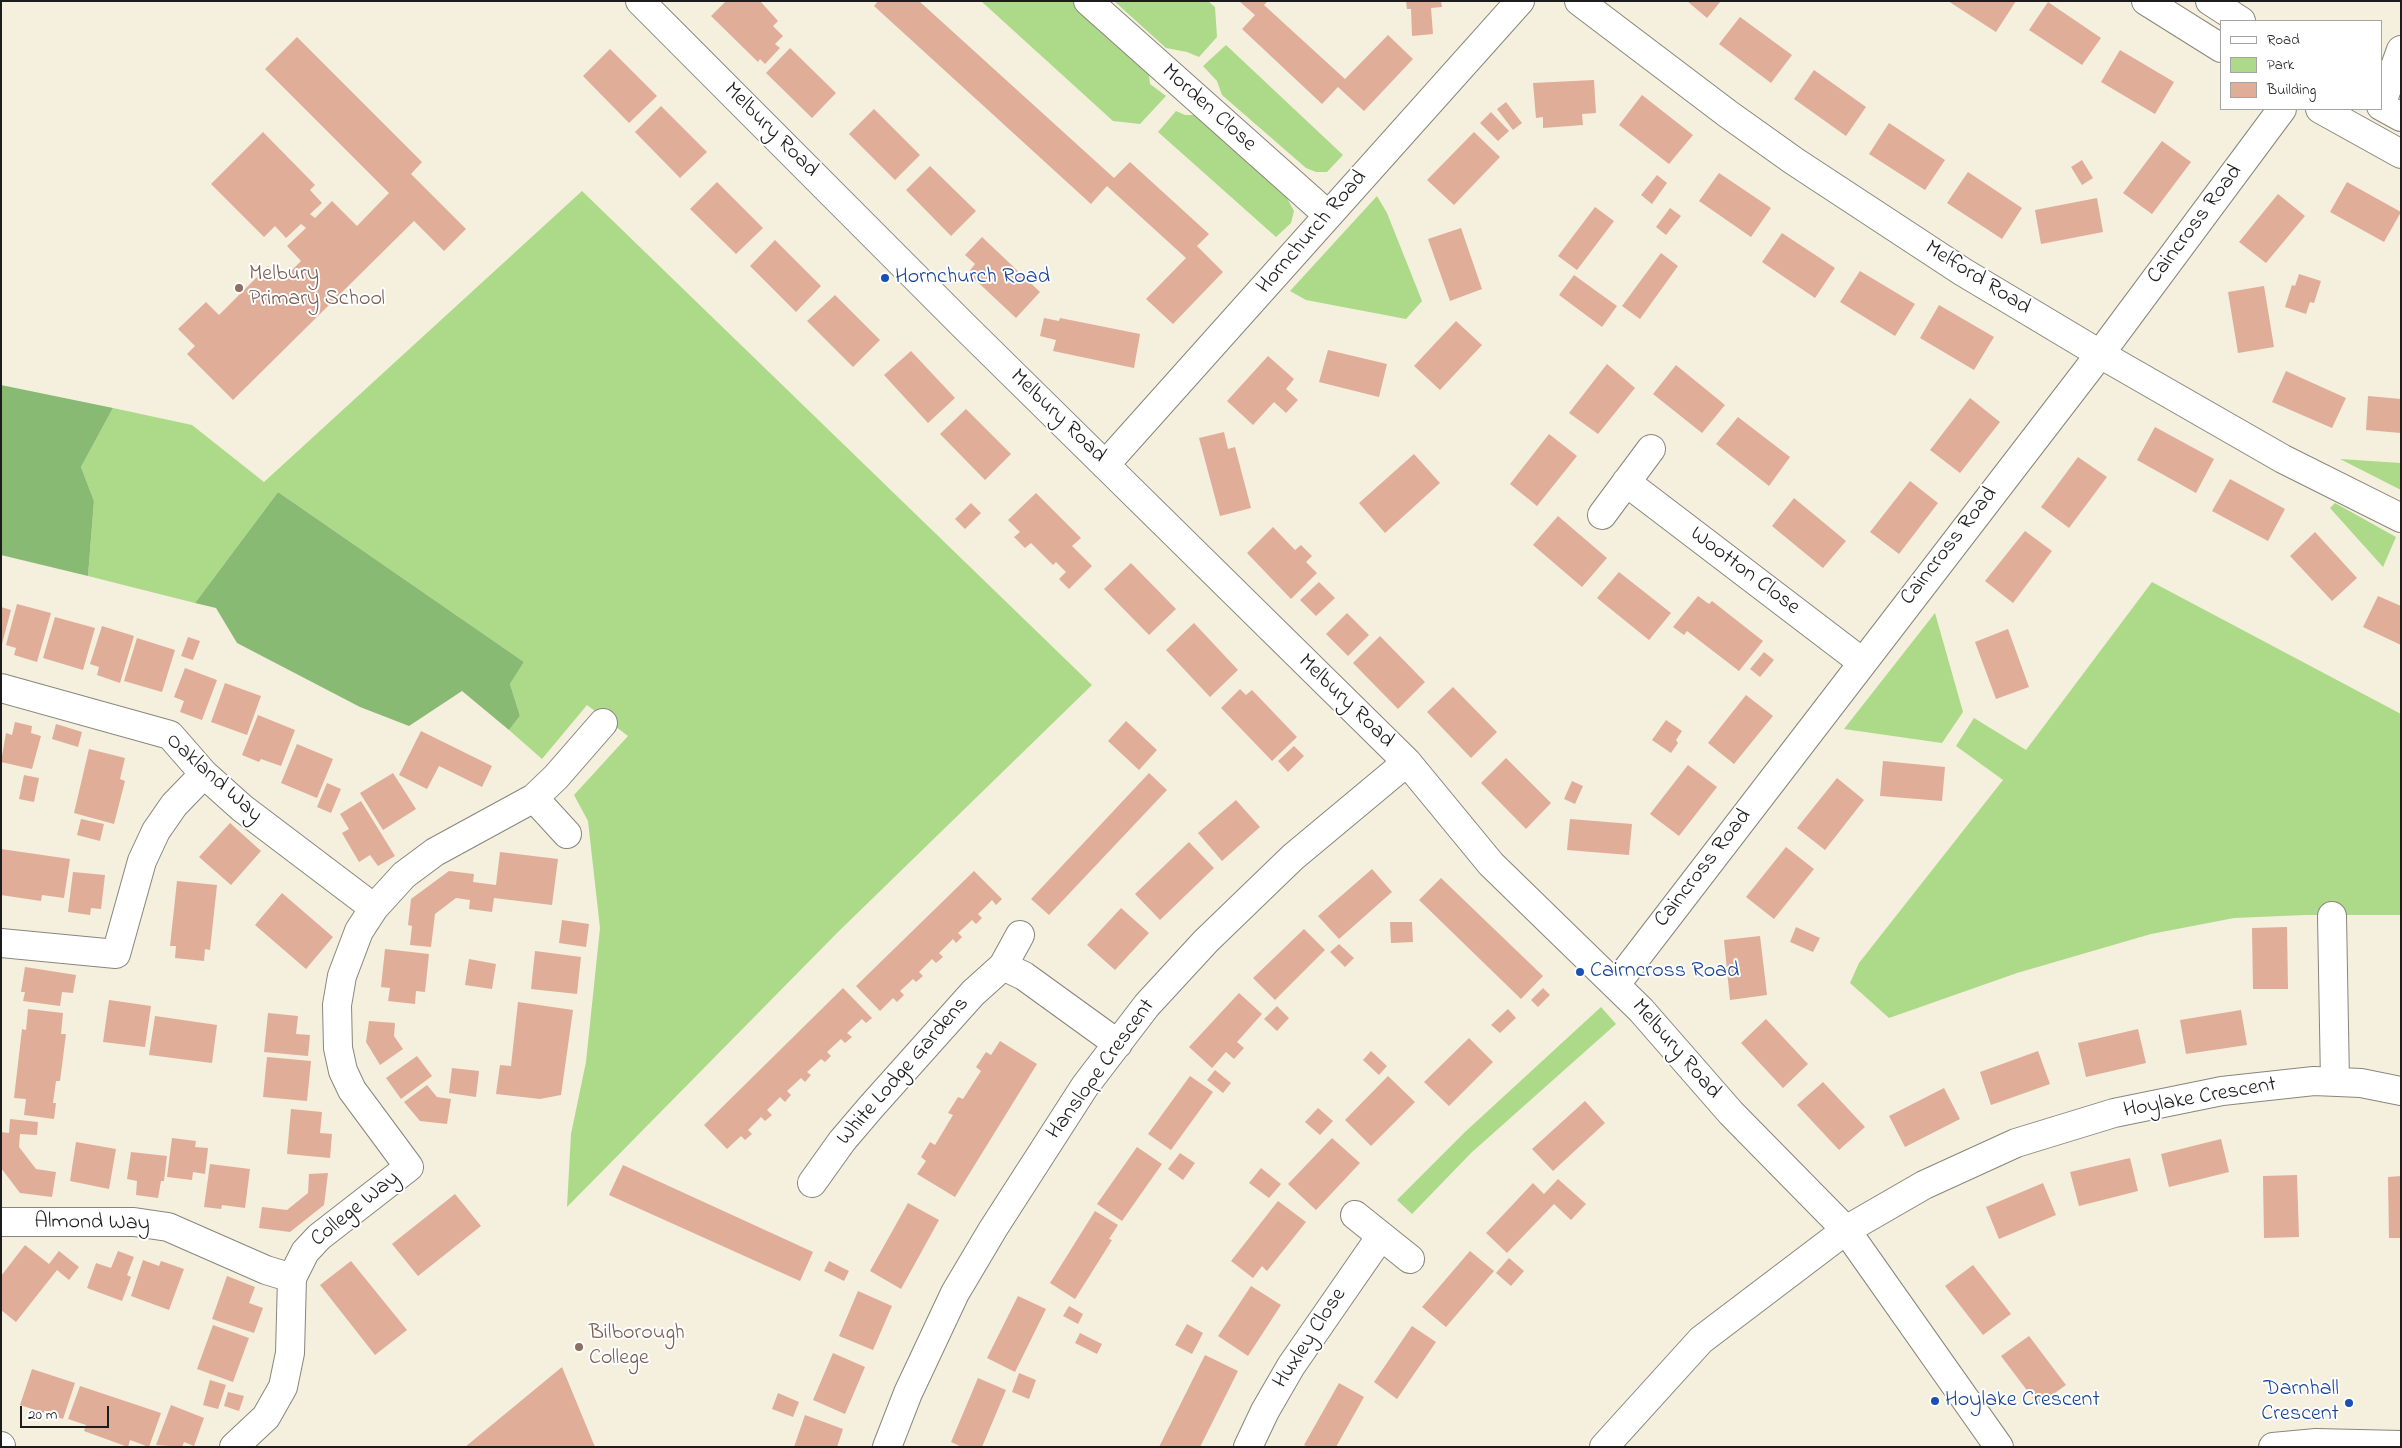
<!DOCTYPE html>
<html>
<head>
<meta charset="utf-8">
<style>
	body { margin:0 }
	#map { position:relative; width:2402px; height:1448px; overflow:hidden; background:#f5efdd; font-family:"Indie Flower",sans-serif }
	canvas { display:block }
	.frame { position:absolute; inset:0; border:2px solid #1c1c1c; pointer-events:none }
	.legend { position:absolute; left:2220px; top:20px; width:162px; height:90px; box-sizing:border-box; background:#fff; border:1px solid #a4a4a4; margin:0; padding:6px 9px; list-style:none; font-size:15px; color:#1c1c1c }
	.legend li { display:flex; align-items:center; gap:10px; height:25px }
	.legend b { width:25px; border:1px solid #a4a4a4 }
	.scale { position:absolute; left:20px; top:1406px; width:89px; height:22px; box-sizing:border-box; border:2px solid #1c1c1c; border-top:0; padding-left:6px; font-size:15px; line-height:18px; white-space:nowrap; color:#1c1c1c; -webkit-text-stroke:4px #fff; paint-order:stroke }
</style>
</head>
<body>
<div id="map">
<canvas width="2402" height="1448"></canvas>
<div class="frame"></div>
<ul class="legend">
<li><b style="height:6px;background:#fff"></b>Road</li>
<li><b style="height:14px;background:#acda88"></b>Park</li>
<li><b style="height:14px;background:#e0ad99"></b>Building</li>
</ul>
<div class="scale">20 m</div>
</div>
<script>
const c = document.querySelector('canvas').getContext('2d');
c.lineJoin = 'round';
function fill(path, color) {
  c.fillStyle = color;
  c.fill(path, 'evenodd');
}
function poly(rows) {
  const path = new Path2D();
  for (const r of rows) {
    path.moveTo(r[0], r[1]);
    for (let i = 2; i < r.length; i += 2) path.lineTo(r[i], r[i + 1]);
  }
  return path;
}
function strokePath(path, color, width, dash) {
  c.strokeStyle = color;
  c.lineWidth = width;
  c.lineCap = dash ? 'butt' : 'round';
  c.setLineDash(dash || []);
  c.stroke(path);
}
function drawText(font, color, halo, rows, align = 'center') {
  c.font = font + ' "Indie Flower",sans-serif';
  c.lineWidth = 4;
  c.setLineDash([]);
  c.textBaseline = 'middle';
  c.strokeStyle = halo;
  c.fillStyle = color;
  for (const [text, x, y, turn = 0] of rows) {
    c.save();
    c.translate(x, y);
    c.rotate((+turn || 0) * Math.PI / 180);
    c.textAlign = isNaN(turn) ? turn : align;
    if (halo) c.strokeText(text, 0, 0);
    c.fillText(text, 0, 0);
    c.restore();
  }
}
const green = poly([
	[981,1,1075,1,1148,67,1150,84,1166,96,1140,124,1113,121],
	[1114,1,1208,1,1215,7,1217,37,1199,57,1187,52,1166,48],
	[1226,45,1343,155,1327,172,1316,172,1306,168,1222,95,1217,81,1203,66],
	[1176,111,1185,115,1197,115,1287,198,1294,211,1291,223,1276,237,1158,132],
	[582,191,1092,685,838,932,567,1207,571,1134,586,1062,600,928,588,821,574,795,628,736,587,705,542,759,509,730,520,716,510,684,524,662,278,492,195,603,88,576,94,501,81,467,113,408,192,425,264,482],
	[1377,196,1387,213,1422,301,1406,319,1306,300,1290,291],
	[2340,459,2401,463,2401,490],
	[2335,503,2396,537,2383,567,2330,508],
	[2152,582,2401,714,2401,915,2305,915,2234,918,2151,934,2017,973,1889,1018,1850,983,1859,963,2003,780,1956,746,1974,718,2026,750],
	[1935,613,1963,712,1942,743,1844,729],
	[1601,1007,1616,1024,1471,1153,1412,1214,1397,1200,1465,1132]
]);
const forest = poly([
	[1,385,113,408,81,467,94,501,88,576,1,555],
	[278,492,524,662,510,684,520,716,509,730,462,691,409,726,360,707,237,643,216,608,195,603]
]);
const building = poly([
	[726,1,760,1,778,21,773,26,783,36,775,44,780,48,765,64,760,59,758,62,711,16],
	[878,1,919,1,1114,178,1130,162,1209,234,1197,246,1223,272,1173,324,1146,299,1186,258,1107,186,1091,204,874,6],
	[1239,1,1268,1,1264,5,1345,79,1388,35,1413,59,1364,111,1338,87,1322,104,1242,29,1255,15],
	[1406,1,1441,1,1442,7,1431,8,1433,34,1412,36,1411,9,1407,9],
	[1687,1,1721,1,1707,18],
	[1948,1,2016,1,1996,32],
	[2048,2,2101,38,2082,65,2029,30],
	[1740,17,1792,55,1771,83,1719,44],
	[297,37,422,162,411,174,466,229,444,251,414,221,233,400,187,354,195,346,178,329,206,302,219,315,268,266,282,280,301,261,287,246,306,228,301,224,286,238,275,226,264,237,211,184,263,132,315,185,310,190,322,203,310,214,315,218,332,201,357,226,389,193,265,69],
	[790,48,836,93,812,118,766,73],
	[610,49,657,96,629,123,583,76],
	[2120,50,2174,82,2155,114,2101,82],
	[1814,70,1866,107,1846,136,1794,99],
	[1594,80,1596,113,1582,114,1583,125,1543,128,1543,117,1536,118,1533,83],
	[1642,95,1693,135,1669,164,1619,125],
	[1506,102,1522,123,1513,130,1497,109],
	[661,106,707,152,680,178,635,132],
	[874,109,920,155,895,180,849,134],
	[1491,112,1509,131,1498,141,1480,123],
	[1889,123,1945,160,1925,190,1869,154],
	[1474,132,1500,157,1454,205,1427,180],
	[2162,141,2191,162,2152,214,2123,193],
	[2082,160,2093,178,2082,185,2071,167],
	[930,166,976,211,951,236,906,190],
	[1968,172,2022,208,2002,239,1947,203],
	[1719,173,1771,208,1751,237,1699,201],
	[1657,175,1667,183,1652,204,1641,195],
	[717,182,763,228,736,254,690,209],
	[2347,182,2401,212,2384,242,2330,212],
	[2278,194,2305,216,2266,263,2239,242],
	[2097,198,2103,232,2041,244,2035,210],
	[1595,207,1614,221,1577,270,1558,256],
	[1670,208,1681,216,1666,235,1656,227],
	[1461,228,1482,289,1450,301,1428,239],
	[1782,233,1835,268,1815,298,1762,262],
	[982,237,1040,292,1016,318,968,273,975,264,965,255],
	[775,240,821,286,796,312,750,266],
	[1661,253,1678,266,1640,319,1622,306],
	[1860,271,1915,304,1895,336,1840,302],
	[2299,274,2321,281,2314,303,2310,302,2306,314,2285,307,2292,285,2295,286],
	[1574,275,1617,306,1602,327,1559,295],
	[2264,286,2274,347,2238,353,2228,292],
	[835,295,880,340,853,367,807,321],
	[1939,305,1994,337,1974,370,1920,338],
	[1044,318,1059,321,1060,318,1140,334,1134,368,1053,351,1056,340,1040,336],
	[1456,321,1482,345,1440,390,1414,366],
	[1328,350,1387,364,1379,397,1319,382],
	[911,351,955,398,928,423,884,375],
	[1268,356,1294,379,1286,389,1298,400,1286,413,1274,402,1253,425,1227,401],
	[1607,364,1635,388,1598,434,1569,413],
	[1676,365,1725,405,1702,433,1653,394],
	[2286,371,2346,398,2332,428,2272,402],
	[2368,396,2401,399,2401,433,2366,430],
	[1970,398,2000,422,1960,473,1930,450],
	[966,409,1011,454,985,480,940,434],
	[1738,417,1790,457,1769,486,1716,444],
	[2155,427,2214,459,2196,493,2137,460],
	[1224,432,1228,449,1235,447,1251,508,1220,516,1199,438],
	[1549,434,1577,456,1537,506,1510,484],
	[1414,454,1440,483,1385,533,1359,503],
	[2078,457,2107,477,2069,528,2041,507],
	[2230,479,2285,509,2268,541,2212,511],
	[1910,481,1938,503,1899,554,1870,532],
	[1036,493,1081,538,1072,546,1092,566,1069,589,1059,579,1066,572,1056,562,1053,565,1031,543,1025,548,1014,537,1020,532,1008,520],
	[1794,498,1846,541,1823,568,1772,526],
	[971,503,981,513,965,529,955,519],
	[1558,516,1607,558,1582,587,1533,545],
	[1273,527,1295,550,1301,545,1312,556,1306,562,1317,573,1291,599,1247,553],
	[2025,531,2052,551,2013,603,1985,581],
	[2315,532,2357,578,2332,601,2290,556],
	[1131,563,1176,609,1149,635,1104,589],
	[1619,572,1671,613,1649,640,1597,598],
	[1319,582,1335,598,1316,616,1300,600],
	[1698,596,1709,604,1712,601,1763,641,1739,671,1687,631,1684,635,1673,627],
	[2378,596,2401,606,2401,645,2363,627],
	[17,604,51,613,37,662,14,655,16,648,6,645],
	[1,607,11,610,2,644,1,644],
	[1347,613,1369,635,1348,656,1326,634],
	[55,617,95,628,83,670,43,658],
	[1194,623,1238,670,1210,697,1166,650],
	[102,626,134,636,120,683,97,675,99,667,90,664],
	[2008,629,2029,687,1996,699,1975,642],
	[1380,636,1425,682,1398,709,1353,663],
	[188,637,200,641,193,660,181,656],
	[137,638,175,650,162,692,124,681],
	[1764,652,1774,660,1760,677,1750,669],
	[185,668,217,680,202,720,180,712,184,701,174,697],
	[225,683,261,696,247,735,211,722],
	[1453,687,1497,732,1471,758,1427,712],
	[1240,689,1246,695,1252,690,1297,737,1272,761,1221,708],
	[1746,695,1773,716,1734,764,1708,743],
	[258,715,295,730,281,766,261,759,259,762,242,755],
	[1666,720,1682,731,1676,740,1678,743,1671,753,1652,740],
	[1126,721,1157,750,1139,770,1108,741],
	[15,722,32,726,31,733,41,736,32,769,1,762,6,733,12,735],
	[56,724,82,732,78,747,52,739],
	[421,731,492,766,482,787,439,766,427,789,399,775],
	[297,744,333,759,317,798,281,783],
	[1294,746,1304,756,1288,772,1278,761],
	[89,749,125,758,120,779,125,781,114,824,74,813],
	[1506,758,1551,803,1526,829,1481,783],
	[1883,761,1945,767,1942,801,1880,796],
	[1688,765,1717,787,1679,836,1650,814],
	[393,773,416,809,383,830,360,793],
	[1149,773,1167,790,1049,915,1031,899],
	[24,775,39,778,34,802,19,799],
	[1837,778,1864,800,1825,850,1797,828],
	[1572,781,1583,786,1575,804,1564,799],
	[327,783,341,789,331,813,317,807],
	[1236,800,1260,827,1222,861,1198,833],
	[361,801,395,856,378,866,370,855,359,862,342,833,349,829,340,814],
	[81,819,104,824,100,841,77,835],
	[1570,819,1632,824,1629,855,1567,850],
	[230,823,261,851,231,885,199,857],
	[1189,842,1214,868,1160,920,1135,894],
	[1786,847,1814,869,1774,919,1746,897],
	[1,849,70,859,64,898,42,895,41,901,1,895],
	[500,852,558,859,552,905,494,898,492,912,469,909,470,900,456,898,435,914,431,947,410,945,412,926,408,925,411,899,449,871,474,874,473,882,496,885],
	[1372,869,1392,892,1339,939,1318,916],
	[974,871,1002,899,996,905,992,900,978,914,982,918,976,924,972,920,958,933,962,937,956,943,953,939,939,953,943,957,936,963,932,959,919,972,923,976,916,982,913,979,900,991,904,995,897,1002,893,998,880,1011,856,986],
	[73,872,105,875,101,909,91,908,90,915,68,912],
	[1441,878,1543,976,1521,999,1419,900],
	[177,881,217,885,210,950,205,949,204,961,175,958,176,946,170,946],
	[282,893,333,937,306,969,255,925],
	[1121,908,1149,933,1115,970,1087,945],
	[562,920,589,924,586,947,559,943],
	[1390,922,1412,922,1413,942,1391,943],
	[1796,927,1820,938,1813,952,1790,942],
	[2287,927,2288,989,2253,989,2252,928],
	[1304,929,1325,950,1275,1000,1253,978],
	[1760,936,1767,995,1730,1000,1724,940],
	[1339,944,1354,958,1345,967,1330,952],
	[385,949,429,954,425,992,416,991,415,1004,388,1001,390,988,381,987],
	[535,951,581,957,577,994,531,989],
	[469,959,496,964,492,989,465,985],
	[25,967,76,975,73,993,62,992,60,1006,23,1001,25,992,21,992],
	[843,988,872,1018,866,1023,862,1019,847,1033,852,1037,845,1043,841,1039,827,1052,831,1056,825,1062,821,1059,807,1072,811,1075,805,1082,801,1078,787,1091,791,1095,785,1102,780,1097,767,1110,772,1115,765,1121,761,1117,748,1130,752,1134,745,1140,741,1136,727,1149,704,1125],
	[1543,988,1550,995,1538,1007,1531,1000],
	[1239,993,1262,1014,1237,1042,1244,1048,1234,1059,1226,1052,1212,1068,1189,1047],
	[109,1000,151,1006,145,1047,103,1042],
	[518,1002,573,1010,561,1095,540,1099,496,1094,500,1065,511,1066],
	[1277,1006,1289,1018,1277,1031,1264,1019],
	[28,1009,63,1013,61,1034,66,1034,60,1081,56,1081,53,1103,56,1103,54,1119,24,1115,26,1099,14,1098,22,1029,26,1030],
	[1508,1009,1516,1018,1500,1033,1491,1025],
	[2241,1010,2247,1045,2186,1054,2180,1020],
	[268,1013,298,1016,296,1034,310,1035,308,1056,264,1052],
	[155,1016,217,1025,212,1063,149,1055],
	[1766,1019,1808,1064,1783,1088,1741,1043],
	[369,1021,395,1023,394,1036,403,1049,380,1065,366,1042],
	[2138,1029,2146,1063,2086,1077,2078,1043],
	[1469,1038,1493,1062,1449,1106,1424,1082],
	[1000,1041,1037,1064,955,1197,917,1174,926,1161,921,1157,930,1142,935,1145,953,1115,948,1113,958,1097,963,1099,981,1071,976,1067,986,1052,991,1055],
	[1371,1051,1387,1066,1379,1075,1363,1060],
	[2038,1051,2050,1084,1991,1105,1980,1072],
	[417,1056,432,1076,401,1099,386,1078],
	[267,1057,311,1061,307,1101,263,1097],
	[452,1068,479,1071,476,1097,449,1093],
	[1215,1070,1231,1083,1223,1093,1207,1080],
	[1190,1076,1213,1092,1171,1150,1148,1134],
	[1388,1076,1415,1102,1371,1146,1345,1120],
	[1823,1082,1865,1127,1839,1150,1797,1105],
	[427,1085,437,1097,451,1099,447,1124,420,1121,404,1102],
	[1944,1088,1960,1119,1905,1147,1889,1116],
	[1585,1101,1605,1123,1553,1171,1532,1149],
	[1318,1108,1333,1121,1320,1135,1305,1122],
	[291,1109,322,1112,320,1133,332,1134,330,1158,287,1154],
	[10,1119,38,1122,37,1135,20,1134,19,1147,36,1169,56,1172,52,1197,20,1193,1,1168,1,1132,9,1133],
	[172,1138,196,1141,195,1147,208,1148,205,1174,193,1172,192,1180,167,1177],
	[1332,1138,1360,1163,1316,1210,1288,1184],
	[2221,1139,2229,1172,2169,1187,2161,1154],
	[76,1142,116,1149,109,1189,70,1181],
	[1137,1147,1162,1164,1122,1221,1097,1204],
	[131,1152,167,1156,164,1181,161,1181,158,1198,136,1195,137,1181,127,1179],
	[1180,1153,1195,1163,1183,1180,1168,1169],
	[2130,1158,2138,1191,2079,1206,2070,1172],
	[210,1164,250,1169,245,1208,222,1205,221,1209,204,1207],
	[623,1165,813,1252,800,1281,609,1195],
	[1261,1168,1281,1184,1269,1198,1249,1183],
	[328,1173,324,1205,290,1232,259,1228,262,1207,287,1210,308,1193,309,1174],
	[2297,1175,2299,1237,2264,1238,2263,1176],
	[2401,1176,2401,1238,2389,1238,2388,1177],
	[1558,1179,1586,1204,1571,1220,1554,1204,1507,1253,1486,1233,1533,1183,1544,1194],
	[2043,1183,2056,1215,1999,1239,1986,1207],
	[455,1194,481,1226,418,1276,392,1244],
	[1278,1201,1306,1222,1267,1271,1262,1266,1253,1278,1231,1261],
	[908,1203,939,1220,901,1289,870,1271],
	[1095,1211,1118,1225,1109,1239,1112,1240,1075,1299,1050,1283],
	[25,1245,49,1264,59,1251,79,1267,69,1280,57,1270,16,1322,1,1310,1,1276],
	[118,1251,134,1257,127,1275,131,1277,122,1301,87,1288,96,1263,111,1268],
	[1470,1251,1494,1271,1446,1327,1422,1307],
	[1509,1258,1524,1271,1511,1286,1496,1273],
	[143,1260,159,1266,161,1261,184,1269,169,1310,131,1296],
	[351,1261,407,1330,375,1355,320,1285],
	[829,1261,849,1271,844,1281,824,1271],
	[1973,1265,2011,1314,1983,1335,1945,1286],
	[227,1276,255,1287,249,1303,263,1308,254,1333,212,1319],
	[1251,1286,1281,1305,1248,1356,1218,1336],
	[858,1291,892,1306,873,1350,839,1336],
	[1018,1296,1046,1309,1015,1372,987,1358],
	[1069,1306,1083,1314,1078,1324,1063,1316],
	[1187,1324,1203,1333,1192,1354,1175,1345],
	[213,1325,249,1338,233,1382,197,1369],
	[1412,1326,1436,1342,1397,1399,1374,1382],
	[1080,1333,1102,1344,1097,1354,1075,1343],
	[2029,1336,2066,1385,2038,1405,2001,1356],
	[833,1353,865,1367,845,1414,813,1400],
	[1205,1355,1238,1371,1200,1447,1159,1447],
	[562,1367,595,1447,465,1447],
	[32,1369,75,1383,63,1419,20,1405],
	[1019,1373,1036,1380,1029,1399,1012,1392],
	[978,1378,1006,1390,982,1447,962,1447,951,1442],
	[210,1380,226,1385,218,1409,203,1405],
	[1339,1383,1364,1397,1336,1447,1308,1447,1304,1445],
	[80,1386,161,1413,149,1447,130,1440,128,1447,84,1431,86,1425,68,1419],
	[228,1392,244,1396,239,1411,224,1406],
	[778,1393,799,1402,793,1417,772,1409],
	[171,1405,204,1418,194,1446,184,1442,182,1447,156,1445],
	[805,1415,843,1429,837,1447,794,1447]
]);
const minor = poly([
	[640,1,964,326,1407,762,1491,864,1641,1010,1731,1113,1846,1230,1999,1447],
	[1088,1,1328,215],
	[1579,1,1728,114,1794,161,1963,272,2100,354,2283,459,2401,518],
	[2146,1,2221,48],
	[2210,1,2241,21],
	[2381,105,2401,50],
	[2381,106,2401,117],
	[2320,109,2401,154],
	[1105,465,1520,1],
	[1626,482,1862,662],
	[1602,515,1651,449],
	[1,688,170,735,204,774,242,808,374,908],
	[534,798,567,834],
	[2332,916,2335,1082],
	[1,943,116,954,142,861,156,831,174,805,204,774],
	[1003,966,1020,935],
	[1616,984,2100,354,2282,109],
	[812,1183,842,1141,871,1107,973,993,1003,966,1024,976,1118,1044],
	[1355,1215,1410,1259],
	[1,1222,134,1222,168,1227,266,1270,292,1278],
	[1,1446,1,1447],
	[234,1447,266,1417,283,1387,290,1353,292,1278,305,1252,319,1237,409,1167,352,1090,343,1071,338,1048,337,1005,342,976,359,931,374,908,404,875,435,852,534,798,556,777,603,723],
	[887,1447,908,1393,955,1293,993,1229,1085,1086,1147,1005,1206,941,1293,857,1407,762],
	[1248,1447,1265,1411,1291,1366,1381,1236],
	[1604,1447,1701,1340,1846,1230,1924,1185,2016,1143,2114,1113,2222,1091,2314,1081,2361,1083,2401,1091],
	[2273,1447,2316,1443,2401,1445]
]);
const markers = [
	[885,278,5,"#1a4fb4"],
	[239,288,5,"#8d6e63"],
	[1580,972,5,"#1a4fb4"],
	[579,1347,5,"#8d6e63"],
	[1935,1401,5,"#1a4fb4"],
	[2349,1403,5,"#1a4fb4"]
];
const streetNames = [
	["Morden Close",1208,109,42],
	["Melbury Road",770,131,45],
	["Caincross Road",2196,225,-53],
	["Hornchurch Road",1313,233,-49],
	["Melford Road",1977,279,32],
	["Melbury Road",1057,417,44],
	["Caincross Road",1950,547,-52],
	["Wootton Close",1744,572,37],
	["Melbury Road",1345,702,44],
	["Oakland Way",213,779,42],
	["Caincross Road",1704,869,-52],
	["Melbury Road",1675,1050,49],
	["Hanslope Crescent",1102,1070,-54],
	["White Lodge Gardens",904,1072,-49],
	["Hoylake Crescent",2200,1099,-10],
	["College Way",356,1210,-39],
	["Almond Way",92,1224,1],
	["Huxley Close",1311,1339,-57]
];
const educationNames = [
	["Melbury",249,275],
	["Primary School",249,300],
	["Bilborough",589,1334],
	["College",589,1359]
];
const transitNames = [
	["Hornchurch Road",895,278],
	["Cairncross Road",1590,972],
	["Darnhall",2339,1390,"right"],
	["Crescent",2339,1415,"right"],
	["Hoylake Crescent",1945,1401]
];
fill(green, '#acda88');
fill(forest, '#89ba74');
fill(building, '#e0ad99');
strokePath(minor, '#88867c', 30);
strokePath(minor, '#fff', 28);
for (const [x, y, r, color] of markers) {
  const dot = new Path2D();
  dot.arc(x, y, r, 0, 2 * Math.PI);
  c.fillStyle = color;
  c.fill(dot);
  strokePath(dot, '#fff', 2);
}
drawText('22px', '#1c1c1c', '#fff', streetNames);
drawText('22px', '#785e54', '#fff', educationNames, 'left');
drawText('22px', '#164399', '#fff', transitNames, 'left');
</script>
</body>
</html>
